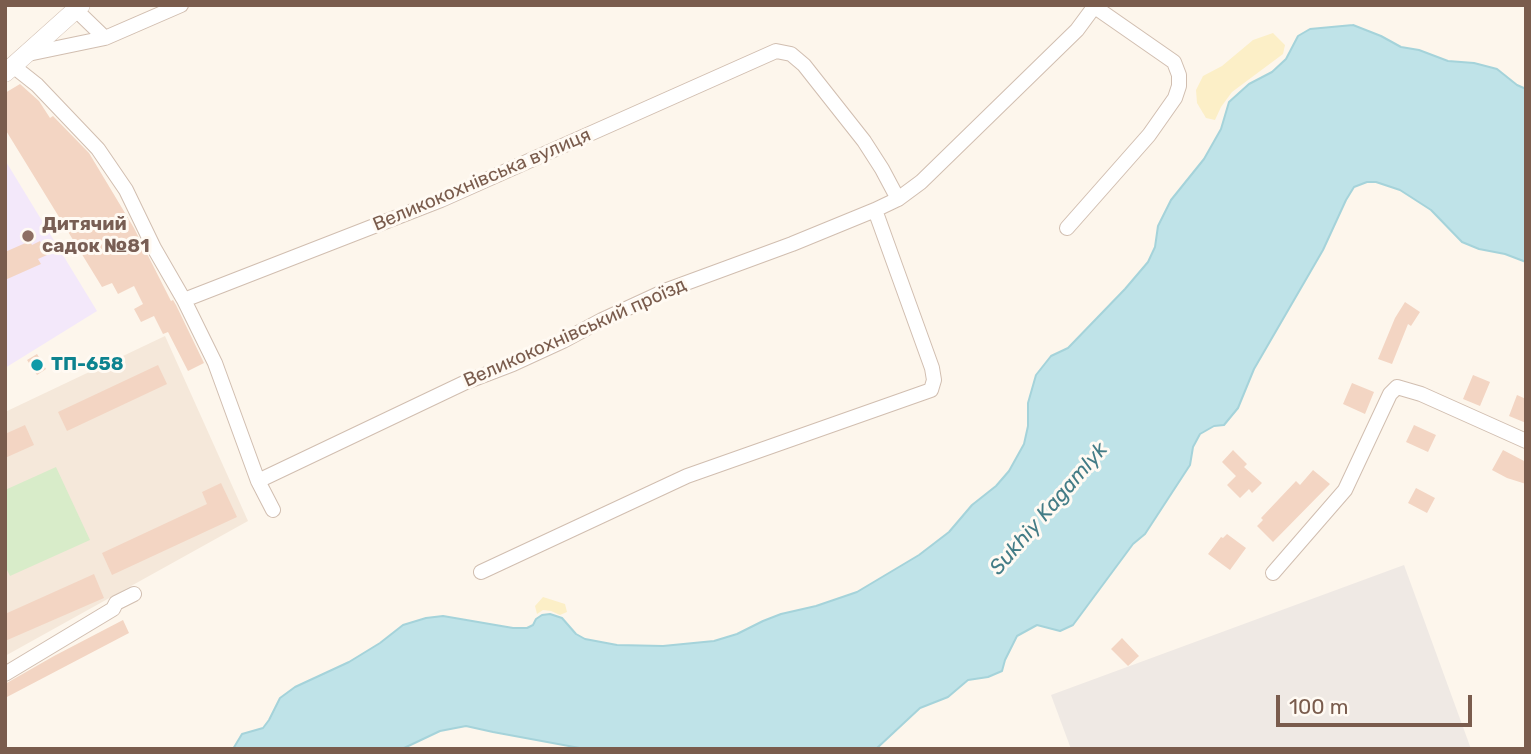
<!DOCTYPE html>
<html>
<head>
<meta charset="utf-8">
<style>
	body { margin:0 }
	#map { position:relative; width:1531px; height:754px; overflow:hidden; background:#fdf6ec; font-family:Rubik,sans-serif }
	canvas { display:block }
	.frame { position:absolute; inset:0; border:7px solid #7a5c4d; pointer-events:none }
	.scale { position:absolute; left:1276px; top:695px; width:196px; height:32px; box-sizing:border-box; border:4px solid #7a5c4d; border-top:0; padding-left:9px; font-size:21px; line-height:24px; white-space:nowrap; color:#7a5c4d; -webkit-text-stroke:5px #fffaf3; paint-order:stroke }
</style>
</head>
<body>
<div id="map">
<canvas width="1531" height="754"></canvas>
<div class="frame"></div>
<div class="scale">100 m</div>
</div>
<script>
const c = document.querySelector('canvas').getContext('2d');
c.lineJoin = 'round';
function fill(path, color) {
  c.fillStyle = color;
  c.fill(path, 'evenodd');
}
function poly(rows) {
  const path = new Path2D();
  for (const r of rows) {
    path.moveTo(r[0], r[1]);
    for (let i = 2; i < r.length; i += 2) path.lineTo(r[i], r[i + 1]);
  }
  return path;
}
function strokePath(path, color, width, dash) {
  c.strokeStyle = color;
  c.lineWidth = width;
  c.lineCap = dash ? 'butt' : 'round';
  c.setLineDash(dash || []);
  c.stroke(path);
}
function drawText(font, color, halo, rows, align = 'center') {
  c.font = font + ' Rubik,sans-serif';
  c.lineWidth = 6;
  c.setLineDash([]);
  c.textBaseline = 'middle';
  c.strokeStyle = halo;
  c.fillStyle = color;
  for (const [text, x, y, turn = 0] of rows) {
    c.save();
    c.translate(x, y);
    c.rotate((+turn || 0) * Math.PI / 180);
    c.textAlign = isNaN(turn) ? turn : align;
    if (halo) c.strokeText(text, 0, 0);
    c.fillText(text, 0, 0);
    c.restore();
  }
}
const residential = poly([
	[165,336,248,521,5,656,5,412]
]);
const industrial = poly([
	[1404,565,1471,749,1071,749,1051,695]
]);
const education = poly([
	[5,160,97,311,5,368]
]);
const green = poly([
	[56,467,90,540,10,576,5,566,5,490]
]);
const sand = poly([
	[1273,33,1285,45,1283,54,1232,92,1221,107,1215,120,1206,118,1197,103,1196,90,1203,76,1222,66,1253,40],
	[543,597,565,604,567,612,560,615,551,611,543,610,537,614,535,606]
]);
const water = poly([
	[1353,25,1381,36,1401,47,1419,50,1448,61,1474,63,1497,69,1517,85,1526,89,1526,262,1505,254,1479,249,1462,242,1431,210,1400,190,1376,182,1367,182,1354,187,1346,200,1323,250,1254,369,1238,408,1224,425,1214,426,1200,434,1193,447,1190,465,1145,534,1133,544,1073,625,1060,631,1037,625,1017,636,1005,660,1002,671,988,677,968,680,948,697,920,708,876,749,585,749,493,732,466,726,440,731,402,749,233,749,242,734,263,728,269,720,280,698,295,687,349,662,380,643,403,625,426,618,443,616,513,628,527,628,533,625,536,619,542,615,550,614,562,618,576,634,585,639,617,645,663,646,714,641,737,634,763,621,781,614,816,606,857,592,919,555,949,532,972,505,996,486,1009,471,1024,444,1028,426,1028,403,1036,375,1051,356,1068,348,1125,289,1148,262,1155,247,1158,226,1171,200,1204,159,1221,129,1229,102,1249,84,1272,72,1286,59,1298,36,1310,29,1353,25]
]);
const building = poly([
	[20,84,39,101,50,118,53,116,89,153,134,228,171,301,173,300,176,305,204,363,188,371,168,332,163,334,154,316,141,322,134,309,143,304,134,286,118,294,112,283,102,287,5,129,5,93],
	[30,241,32,245,40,241,47,255,38,259,41,264,5,280,5,252],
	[1405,302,1420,312,1411,326,1408,324,1392,364,1378,359,1395,318],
	[37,354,46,369,37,375,27,360],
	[158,365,167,384,67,431,58,412],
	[1473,375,1490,382,1480,406,1463,399],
	[1352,383,1374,392,1365,414,1343,404],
	[1517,395,1526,399,1526,423,1509,416],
	[25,425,34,445,5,458,5,434],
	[1414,425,1436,435,1428,452,1406,442],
	[1233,450,1247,464,1244,467,1262,483,1252,493,1249,489,1240,498,1227,485,1236,476,1222,462],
	[1503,450,1526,462,1526,484,1507,478,1492,470],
	[1313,470,1330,484,1273,542,1257,526,1263,520,1261,518,1296,481,1300,485],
	[221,483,237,517,112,575,102,553,207,504,202,492],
	[1416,488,1435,498,1427,513,1408,503],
	[1227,534,1246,548,1230,570,1208,554,1221,537,1223,538],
	[94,574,104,598,5,641,5,614],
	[123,620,129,633,5,698,5,684,54,656],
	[1122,638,1139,656,1128,666,1111,649]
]);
const minor = poly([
	[76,10,105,38],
	[28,54,105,38,181,5],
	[13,66,37,85,98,149,126,190,154,248,184,300,215,363,258,481,273,510],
	[1067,228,1149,135,1175,98,1179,86,1179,75,1174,62,1092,5],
	[184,300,441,200,776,51,791,54,804,65,864,141,882,169,898,199],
	[258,481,466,382,513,364,563,341,602,320,667,290,792,244,875,210,898,199,921,182,1077,30,1094,7],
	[481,572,687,476,931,390,934,380,932,368,875,210],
	[1273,573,1345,490,1390,394,1397,387,1421,394,1526,441],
	[5,674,113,609,116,603,134,594]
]);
const tertiary = poly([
	[5,73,81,5]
]);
const markers = [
	[28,236,7,"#8d6e63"],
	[37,365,7,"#0f9aa8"]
];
const streetNames = [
	["Великокохнівська вулиця",482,180,-23],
	["Великокохнівський проїзд",575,333,-24]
];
const educationNames = [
	["Дитячий",42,225],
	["садок №81",42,247]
];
const cultureNames = [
	["ТП-658",51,365]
];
const waterNames = [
	["Sukhiy Kagamlyk",1049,509,-49]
];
fill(residential, '#f5e8da');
fill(industrial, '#efe9e4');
fill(education, '#f3e8fa');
fill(green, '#d8ecc9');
fill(sand, '#fcefc7');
fill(water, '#bfe3e8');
strokePath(water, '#a5d3da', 2);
fill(building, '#f3d5c3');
strokePath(minor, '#d1beb0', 16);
strokePath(tertiary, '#d1beb0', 19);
strokePath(minor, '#fff', 14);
strokePath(tertiary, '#fff', 18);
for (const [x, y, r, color] of markers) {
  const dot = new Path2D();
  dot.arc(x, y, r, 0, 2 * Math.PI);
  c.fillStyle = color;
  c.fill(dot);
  strokePath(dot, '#fffaf3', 2.5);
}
drawText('19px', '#7a5c4d', '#fffaf3', streetNames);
drawText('bold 19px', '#785e54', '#fffaf3', educationNames, 'left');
drawText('bold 19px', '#0d838f', '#fffaf3', cultureNames, 'left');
drawText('italic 21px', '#437c86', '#fffaf3', waterNames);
</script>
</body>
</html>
